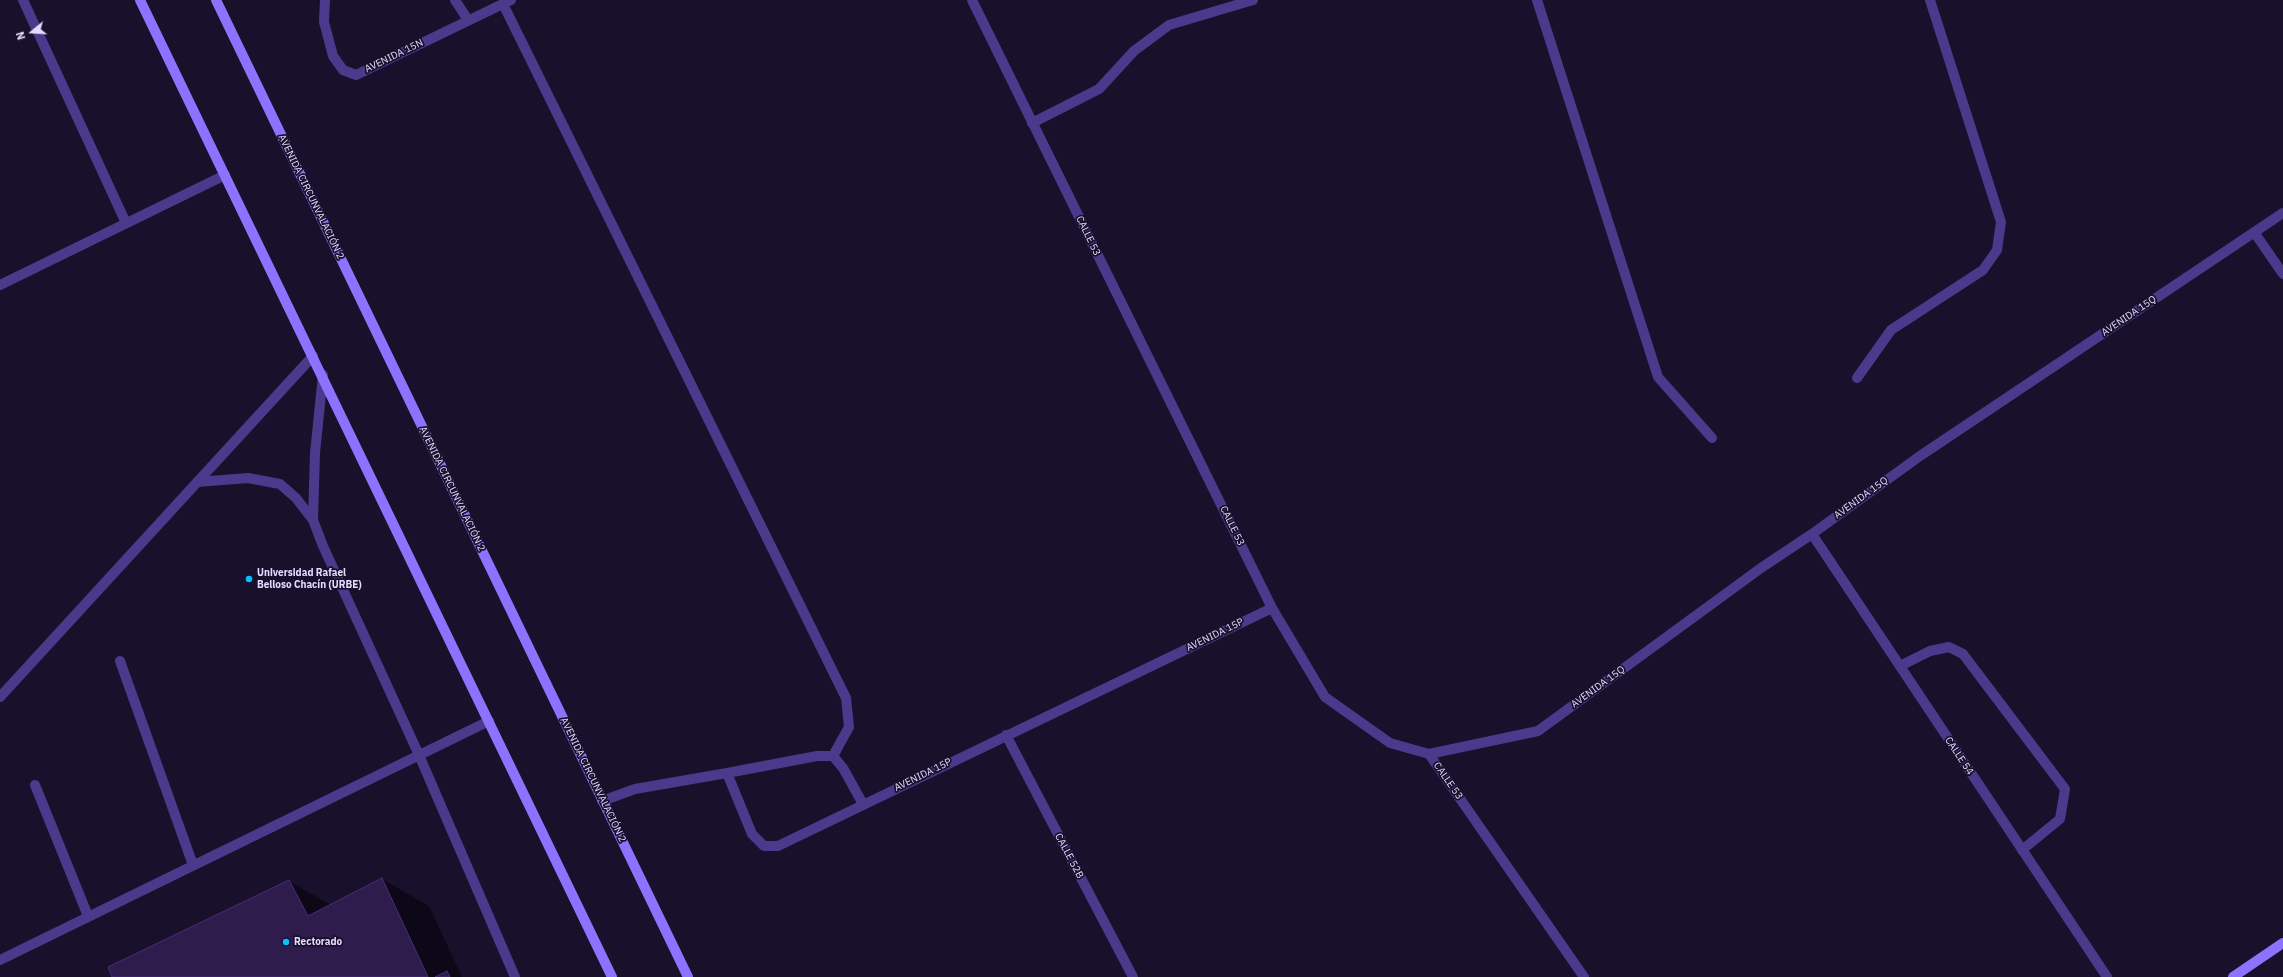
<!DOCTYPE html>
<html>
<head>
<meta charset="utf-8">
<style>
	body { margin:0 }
	#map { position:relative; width:2283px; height:977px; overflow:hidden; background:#19102c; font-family:"IBM Plex Sans",sans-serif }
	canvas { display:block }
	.north { position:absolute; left:12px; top:12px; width:40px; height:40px; -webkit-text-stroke:3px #19102c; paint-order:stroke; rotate:252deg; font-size:11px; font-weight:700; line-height:16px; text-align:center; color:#e5dbff }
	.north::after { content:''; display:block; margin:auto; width:14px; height:18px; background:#e5dbff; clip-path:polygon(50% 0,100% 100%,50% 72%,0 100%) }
</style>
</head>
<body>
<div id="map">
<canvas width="2283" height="977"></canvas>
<div class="north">N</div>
</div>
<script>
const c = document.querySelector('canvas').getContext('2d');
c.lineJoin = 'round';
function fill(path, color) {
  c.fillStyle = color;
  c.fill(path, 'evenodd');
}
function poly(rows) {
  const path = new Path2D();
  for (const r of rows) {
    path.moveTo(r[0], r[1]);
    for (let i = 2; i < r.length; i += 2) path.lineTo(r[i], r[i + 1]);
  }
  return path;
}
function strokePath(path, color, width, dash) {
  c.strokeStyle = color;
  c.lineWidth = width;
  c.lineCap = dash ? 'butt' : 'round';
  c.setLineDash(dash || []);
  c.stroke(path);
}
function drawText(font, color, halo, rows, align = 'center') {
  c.font = font + ' "IBM Plex Sans",sans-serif';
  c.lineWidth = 3.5;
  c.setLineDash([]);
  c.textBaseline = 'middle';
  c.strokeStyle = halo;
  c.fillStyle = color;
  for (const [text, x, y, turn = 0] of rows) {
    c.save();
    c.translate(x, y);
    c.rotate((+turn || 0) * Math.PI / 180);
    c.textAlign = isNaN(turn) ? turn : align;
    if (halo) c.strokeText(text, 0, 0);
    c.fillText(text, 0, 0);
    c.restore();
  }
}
const shadow = poly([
	[382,879,429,906,462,977,113,977,289,881,331,905]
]);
const building = poly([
	[382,878,428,977,112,977,108,967,289,880,308,916,382,878],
	[447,971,450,977,435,977,447,971]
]);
const lane = poly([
	[323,375,315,453,313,520,323,546,419,755,515,977],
	[197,482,248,478,280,484,296,498,313,520],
	[120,661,193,865],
	[1900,666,1930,651,1949,647,1963,654,2065,789,2060,819,2022,850],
	[35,785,88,916],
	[0,960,489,721]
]);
const street = poly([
	[23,0,126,223],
	[325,0,324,22,333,56,343,70,356,75,511,0],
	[455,0,468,20],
	[972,0,1272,608,1325,697,1390,743,1429,754,1584,977],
	[1537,0,1658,377,1712,438],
	[503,4,846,698,849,727,833,756],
	[1032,123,1099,89,1134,51,1169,25,1253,0],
	[2254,232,2283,274],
	[0,285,225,175],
	[1857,378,1891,330,1983,270,1997,250,2001,222,1930,0],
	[1812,534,2107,977],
	[0,697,313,356],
	[1006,735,1133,977],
	[1429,754,1538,731,1761,568,1812,534,1920,456,2283,213],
	[727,773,817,756,833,756,843,768,863,804],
	[602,801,635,789,727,773,752,834,764,846,778,846,1272,608]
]);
const secondary = poly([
	[140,0,612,977],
	[216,0,688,977],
	[2233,977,2283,943]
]);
const markers = [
	[249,579,4,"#07beff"],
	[286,942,4,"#07beff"]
];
const streetNames = [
	["AVENIDA 15N",394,56,-26],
	["AVENIDA CIRCUNVALACIÓN 2",311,197,64],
	["CALLE 53",1088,236,64],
	["AVENIDA 15Q",2129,316,-34],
	["AVENIDA CIRCUNVALACIÓN 2",452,489,64],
	["AVENIDA 15Q",1861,498,-36],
	["CALLE 53",1232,526,64],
	["AVENIDA 15P",1215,635,-26],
	["AVENIDA 15Q",1598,687,-36],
	["CALLE 54",1959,756,56],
	["AVENIDA 15P",923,775,-26],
	["AVENIDA CIRCUNVALACIÓN 2",593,780,64],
	["CALLE 53",1448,781,55],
	["CALLE 52B",1069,856,62]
];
const poiNames = [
	["Universidad Rafael",257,573],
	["Belloso Chacín (URBE)",257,585],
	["Rectorado",294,942]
];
fill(shadow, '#0007');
fill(building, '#2e1c4d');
strokePath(building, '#492d7a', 1);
strokePath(lane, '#4a3a8c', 10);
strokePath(street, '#4a3a8c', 10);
strokePath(secondary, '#8c72ff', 10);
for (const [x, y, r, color] of markers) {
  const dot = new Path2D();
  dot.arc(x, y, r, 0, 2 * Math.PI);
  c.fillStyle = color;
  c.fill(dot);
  strokePath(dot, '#19102c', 1.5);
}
drawText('10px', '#e5dbff', '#19102c', streetNames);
drawText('bold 10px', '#e5dbff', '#19102c', poiNames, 'left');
</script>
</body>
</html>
